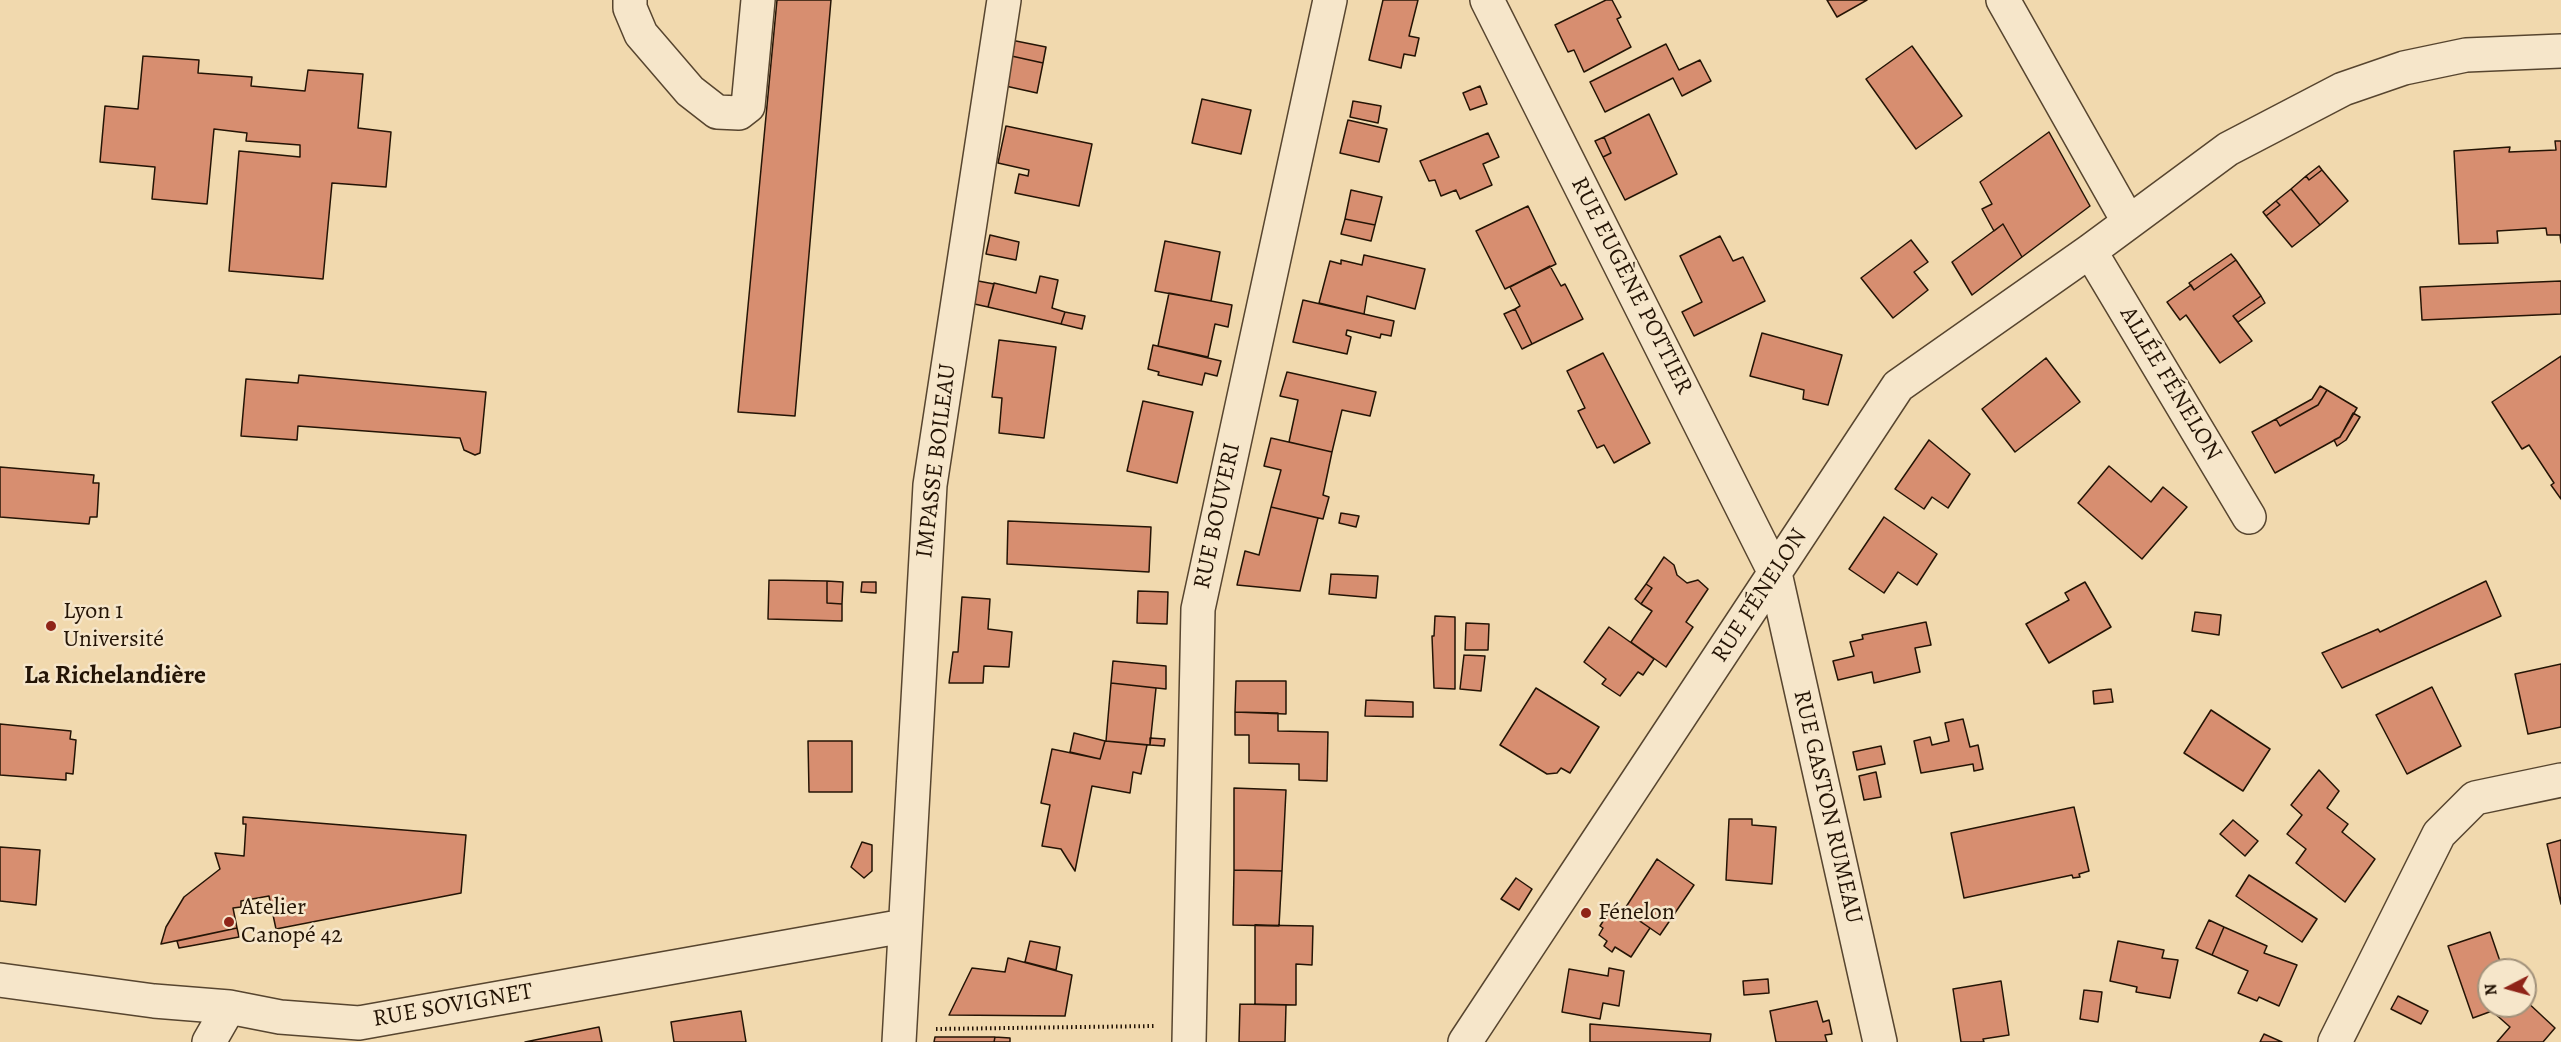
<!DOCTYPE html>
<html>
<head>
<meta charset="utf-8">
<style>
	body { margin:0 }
	#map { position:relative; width:2561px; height:1042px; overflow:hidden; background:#f1d9ae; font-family:Alegreya,serif }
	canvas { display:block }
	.north { position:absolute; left:2477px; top:958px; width:60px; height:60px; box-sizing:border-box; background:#f6e6ca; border:2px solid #a2927b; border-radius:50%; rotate:264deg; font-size:16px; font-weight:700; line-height:24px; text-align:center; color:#241405 }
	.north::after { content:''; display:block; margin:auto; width:21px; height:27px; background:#8f2418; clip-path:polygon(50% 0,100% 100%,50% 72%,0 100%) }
</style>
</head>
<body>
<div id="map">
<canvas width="2561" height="1042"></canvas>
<div class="north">N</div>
</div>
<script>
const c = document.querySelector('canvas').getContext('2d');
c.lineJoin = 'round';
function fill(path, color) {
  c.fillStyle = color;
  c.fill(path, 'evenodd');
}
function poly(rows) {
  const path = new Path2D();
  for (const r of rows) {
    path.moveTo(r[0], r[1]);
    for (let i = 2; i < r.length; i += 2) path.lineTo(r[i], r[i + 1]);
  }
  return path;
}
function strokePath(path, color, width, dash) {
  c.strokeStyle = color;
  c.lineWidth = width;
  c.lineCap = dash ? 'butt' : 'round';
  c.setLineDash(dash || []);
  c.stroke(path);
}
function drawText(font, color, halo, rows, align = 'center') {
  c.font = font + ' Alegreya,serif';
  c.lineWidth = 5;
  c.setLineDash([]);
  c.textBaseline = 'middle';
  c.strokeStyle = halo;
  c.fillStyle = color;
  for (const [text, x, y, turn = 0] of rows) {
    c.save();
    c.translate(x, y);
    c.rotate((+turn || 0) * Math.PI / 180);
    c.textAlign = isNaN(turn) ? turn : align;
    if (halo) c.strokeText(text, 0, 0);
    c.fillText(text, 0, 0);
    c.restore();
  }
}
const building = poly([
	[777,0,831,0,795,416,738,412,777,0],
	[1383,0,1418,0,1409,36,1419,38,1415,56,1404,54,1401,68,1369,60,1383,0],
	[1606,0,1612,0,1621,17,1617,19,1631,47,1584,72,1574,50,1568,52,1555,25,1606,0],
	[1827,0,1867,0,1837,17,1827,0],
	[1011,40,1046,47,1043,63,1007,55,1011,40],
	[1666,44,1679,70,1700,60,1711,81,1682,96,1673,78,1605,112,1590,82,1666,44],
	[1912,46,1962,116,1916,149,1866,79,1912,46],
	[1007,55,1043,63,1037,93,1001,85,1007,55],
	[143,56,199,60,198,73,252,77,251,86,305,91,308,70,363,74,358,128,391,132,386,187,332,183,323,279,229,271,239,151,300,157,300,145,246,141,247,133,214,129,207,204,152,199,155,167,100,162,105,106,138,109,143,56],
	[1480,86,1487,104,1470,110,1463,93,1480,86],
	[1202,99,1251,110,1241,154,1192,143,1202,99],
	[1353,101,1381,106,1378,123,1350,117,1353,101],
	[1649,114,1677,174,1625,200,1603,157,1611,153,1604,137,1649,114],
	[1348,120,1387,129,1379,162,1340,153,1348,120],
	[1006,126,1092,144,1079,206,1015,193,1019,174,1028,176,1029,170,998,163,1006,126],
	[2049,132,2090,206,2022,257,2003,224,1994,231,1982,209,1992,204,1980,182,2049,132],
	[1488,133,1499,157,1483,164,1492,185,1460,199,1456,190,1441,196,1435,180,1429,181,1420,161,1488,133],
	[1604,137,1611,153,1603,157,1595,141,1604,137],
	[2555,141,2561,141,2561,243,2560,235,2547,235,2546,228,2497,231,2498,243,2459,244,2454,151,2510,147,2509,152,2556,150,2555,141],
	[2319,166,2322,170,2309,180,2306,176,2319,166],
	[2322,170,2348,201,2320,225,2291,189,2306,176,2309,180,2322,170],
	[2291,189,2320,225,2292,247,2266,216,2280,205,2276,201,2291,189],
	[1351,190,1382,197,1375,225,1345,219,1351,190],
	[2276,201,2280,205,2266,216,2263,212,2276,201],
	[1528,206,1556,264,1505,289,1476,231,1528,206],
	[1345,219,1375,225,1371,241,1341,234,1345,219],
	[2003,224,2022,257,1972,295,1952,262,2003,224],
	[990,235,1019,242,1016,260,986,254,990,235],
	[1720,236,1733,261,1743,257,1765,301,1694,336,1682,312,1702,302,1680,256,1720,236],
	[1911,240,1928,262,1914,272,1928,290,1893,318,1861,278,1911,240],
	[1165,241,1220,252,1211,301,1155,291,1165,241],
	[2231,254,2236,260,2194,290,2189,283,2231,254],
	[1364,255,1425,269,1415,309,1367,296,1364,314,1319,303,1330,261,1341,264,1341,260,1362,265,1364,255],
	[2236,260,2261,296,2233,316,2252,341,2220,363,2186,315,2180,320,2167,302,2191,285,2194,290,2236,260],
	[1550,266,1561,286,1565,284,1583,319,1532,344,1515,309,1520,306,1510,287,1550,266],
	[1040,276,1058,280,1052,308,1065,312,1061,324,988,307,994,283,1036,293,1040,276],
	[973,280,994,284,988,307,970,303,973,280],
	[2561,281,2561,314,2422,320,2420,287,2561,281],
	[1169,293,1232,305,1228,327,1215,324,1208,357,1158,346,1169,293],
	[2261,296,2265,303,2238,322,2233,316,2261,296],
	[1303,300,1394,321,1391,336,1381,334,1380,338,1347,330,1346,335,1351,337,1347,354,1293,342,1303,300],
	[1515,309,1532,344,1522,349,1504,314,1515,309],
	[1065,312,1085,316,1082,329,1061,324,1065,312],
	[1762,333,1842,355,1828,405,1803,399,1804,390,1750,376,1762,333],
	[999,340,1056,347,1044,438,999,433,1002,398,992,397,999,340],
	[1153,345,1221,361,1217,376,1205,373,1202,385,1158,375,1159,372,1148,369,1153,345],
	[1603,353,1650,443,1614,463,1604,445,1597,448,1578,411,1585,408,1567,371,1603,353],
	[2561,356,2561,499,2551,485,2554,483,2529,445,2522,449,2492,402,2561,356],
	[2046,358,2080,402,2015,452,1982,409,2046,358],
	[1287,372,1376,392,1370,416,1342,410,1332,452,1289,442,1298,400,1280,396,1287,372],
	[299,375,486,392,480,453,475,455,464,450,460,438,298,426,297,440,241,436,246,379,298,383,299,375],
	[2320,386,2327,390,2318,405,2280,426,2276,419,2312,399,2320,386],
	[2327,390,2357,408,2340,437,2275,473,2252,432,2276,419,2280,426,2318,405,2327,390],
	[1143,401,1193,412,1177,483,1127,471,1143,401],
	[2353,413,2360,417,2346,440,2337,446,2334,440,2340,437,2353,413],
	[1271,438,1332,452,1323,495,1329,497,1323,519,1271,507,1281,470,1264,466,1271,438],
	[1929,440,1970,474,1948,508,1932,497,1924,509,1895,489,1929,440],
	[2109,466,2151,502,2163,487,2187,507,2142,559,2078,503,2109,466],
	[0,467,94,475,93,483,99,483,97,517,90,517,89,524,0,517,0,467],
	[1271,507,1318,518,1300,591,1237,585,1245,551,1259,555,1271,507],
	[1341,513,1359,516,1356,527,1339,523,1341,513],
	[1884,517,1937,554,1917,585,1898,572,1884,593,1849,569,1884,517],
	[1008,521,1151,527,1149,572,1007,564,1008,521],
	[1664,557,1674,565,1677,575,1687,583,1698,580,1708,589,1686,622,1693,627,1666,667,1631,642,1652,611,1641,604,1652,588,1646,584,1664,557],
	[1331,574,1378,576,1376,598,1329,594,1331,574],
	[769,580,827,581,827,603,842,604,842,621,768,619,769,580],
	[827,581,843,582,842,604,827,603,827,581],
	[2486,581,2501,616,2342,688,2322,653,2378,629,2380,632,2486,581],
	[862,582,876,582,876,593,861,592,862,582],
	[2085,582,2111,627,2049,663,2026,624,2069,600,2065,593,2085,582],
	[1646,584,1652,588,1641,604,1635,599,1646,584],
	[1138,591,1168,592,1167,624,1137,623,1138,591],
	[962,597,990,599,988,629,1012,632,1009,667,984,666,983,683,949,683,953,652,958,652,962,597],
	[2195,612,2221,615,2219,635,2192,631,2195,612],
	[1435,616,1455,617,1455,689,1434,688,1432,636,1434,636,1435,616],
	[1926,622,1931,645,1915,648,1920,672,1874,683,1872,672,1838,680,1833,661,1854,656,1850,642,1863,639,1862,635,1926,622],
	[1466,623,1489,624,1488,650,1465,650,1466,623],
	[1609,627,1654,659,1643,675,1638,672,1620,696,1602,684,1606,679,1584,662,1609,627],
	[1464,655,1485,656,1481,691,1460,689,1464,655],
	[1113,661,1166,666,1166,689,1111,683,1113,661],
	[2561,664,2561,727,2528,734,2515,674,2561,664],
	[1236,681,1286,681,1286,714,1235,712,1236,681],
	[1111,683,1156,688,1150,745,1106,741,1111,683],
	[2432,687,2461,746,2407,774,2376,715,2432,687],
	[1536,688,1599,727,1570,773,1561,768,1557,773,1547,774,1500,745,1536,688],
	[2111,689,2113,702,2094,704,2093,691,2111,689],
	[1366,700,1413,702,1413,717,1365,716,1366,700],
	[2211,710,2270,749,2243,791,2184,753,2211,710],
	[1235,712,1278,713,1278,731,1328,732,1327,781,1299,780,1299,764,1249,763,1249,735,1235,735,1235,712],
	[1963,719,1970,747,1978,745,1983,769,1974,771,1973,764,1921,773,1914,741,1930,737,1932,745,1949,741,1945,723,1963,719],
	[0,724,71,731,70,739,76,740,73,774,66,773,66,780,0,775,0,724],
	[1074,733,1105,741,1100,759,1070,752,1074,733],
	[1150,738,1165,739,1164,746,1150,745,1150,738],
	[808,741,852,741,852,792,809,792,808,741],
	[1105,741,1147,745,1141,774,1133,772,1130,793,1092,786,1075,871,1061,849,1042,846,1050,805,1041,803,1052,749,1100,759,1105,741],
	[1881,746,1885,764,1857,770,1853,752,1881,746],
	[2319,770,2339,791,2327,808,2348,824,2342,832,2375,859,2345,902,2296,863,2306,849,2287,834,2302,815,2291,805,2319,770],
	[1876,772,1881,797,1864,800,1859,776,1876,772],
	[1234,788,1286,790,1282,871,1234,870,1234,788],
	[2074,807,2089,871,2079,874,2080,877,2073,878,2072,875,1964,898,1951,833,2074,807],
	[243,817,466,835,461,893,276,929,269,896,241,901,241,907,233,908,237,928,161,944,166,927,184,897,220,869,215,853,244,856,246,824,243,824,243,817],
	[1729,819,1752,819,1752,825,1776,827,1772,884,1726,880,1729,819],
	[2233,820,2258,841,2245,856,2220,834,2233,820],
	[2561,840,2561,904,2547,844,2561,840],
	[862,842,872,845,872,871,864,878,851,867,862,842],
	[0,847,40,850,36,905,0,901,0,847],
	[1657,859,1694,885,1660,935,1624,910,1657,859],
	[1234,870,1282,871,1279,926,1233,925,1234,870],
	[2249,875,2317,919,2302,942,2236,896,2249,875],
	[1516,878,1532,889,1519,910,1501,899,1516,878],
	[1614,904,1650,928,1631,957,1615,947,1612,952,1604,946,1607,941,1599,935,1603,928,1600,926,1614,904],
	[2209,920,2224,927,2212,955,2196,948,2209,920],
	[1255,925,1313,926,1312,965,1296,964,1296,1005,1255,1004,1255,925],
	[2224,927,2267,946,2264,953,2297,965,2279,1006,2259,997,2257,1001,2238,993,2248,971,2212,955,2224,927],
	[237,928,239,937,179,948,177,941,237,928],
	[2490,932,2503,970,2489,970,2489,1006,2525,1006,2525,1000,2555,1028,2543,1042,2497,1042,2510,1027,2492,1011,2473,1018,2448,946,2490,932],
	[1030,941,1060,947,1056,970,1025,962,1030,941],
	[2118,941,2164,950,2162,958,2178,960,2170,998,2136,992,2137,987,2110,981,2118,941],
	[1008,958,1072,975,1065,1016,949,1015,972,968,1005,972,1008,958],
	[1609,968,1624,971,1619,1006,1603,1003,1600,1019,1562,1012,1569,969,1608,976,1609,968],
	[1768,979,1769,993,1744,995,1743,981,1768,979],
	[2001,981,2009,1035,1983,1039,1984,1042,1961,1042,1953,989,2001,981],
	[2084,990,2102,992,2098,1022,2080,1019,2084,990],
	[2398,996,2428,1011,2421,1024,2391,1009,2398,996],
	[1817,1001,1823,1022,1829,1020,1832,1034,1825,1035,1827,1042,1776,1042,1770,1011,1817,1001],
	[1240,1004,1286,1005,1285,1042,1239,1042,1240,1004],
	[741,1011,746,1042,674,1042,671,1022,741,1011],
	[1590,1024,1711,1034,1710,1042,1590,1042,1590,1024],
	[599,1027,602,1042,525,1042,599,1027],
	[2264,1034,2282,1042,2260,1042,2264,1034],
	[935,1037,995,1037,994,1042,934,1042,935,1037],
	[995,1037,1010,1038,1010,1042,994,1042,995,1037]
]);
const path = poly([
	[936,1029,1154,1026]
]);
const minor = poly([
	[630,0,630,8,641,34,690,91,717,112,739,113,748,106,758,0],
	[1487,0,1775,573,1880,1042],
	[2003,0,2128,221],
	[2090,251,2249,517],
	[0,980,154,1001,229,1007,280,1017,359,1023,904,926],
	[209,1042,229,1007],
	[899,1042,930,485,1004,0],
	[1189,1042,1198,609,1330,0],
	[1465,1042,1898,386,2090,251,2228,149,2343,89,2404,68,2466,55,2561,51],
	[2335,1042,2439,834,2475,798,2561,780]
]);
const markers = [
	[51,626,6,"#8f2418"],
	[1586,913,6,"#8f2418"],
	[229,922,6,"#8f2418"]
];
const streetNames = [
	["RUE EUGÈNE POTTIER",1631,286,63],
	["ALLÉE FÉNELON",2170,384,59],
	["IMPASSE BOILEAU",937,461,-83],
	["RUE BOUVERI",1218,516,-78],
	["RUE FÉNELON",1760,596,-57],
	["RUE GASTON RUMEAU",1827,807,77],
	["RUE SOVIGNET",453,1006,-10]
];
const poiNames = [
	["Lyon 1",63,612],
	["Université",63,640],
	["Atelier",241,908],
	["Canopé 42",241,936],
	["Fénelon",1598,913]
];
const neighbourhoodNames = [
	["La Richelandière",115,677]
];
fill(building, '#d78e70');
strokePath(building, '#241405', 1.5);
strokePath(minor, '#57452f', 36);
strokePath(path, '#241405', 4, [1.5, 3]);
strokePath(minor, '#f6e6ca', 33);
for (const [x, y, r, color] of markers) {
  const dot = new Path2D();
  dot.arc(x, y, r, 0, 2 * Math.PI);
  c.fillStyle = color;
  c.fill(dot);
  strokePath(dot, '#f6e6ca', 2);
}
drawText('24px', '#241405', '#f6e6ca', streetNames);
drawText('24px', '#241405', '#f6e6ca', poiNames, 'left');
drawText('bold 26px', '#241405', '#f6e6ca', neighbourhoodNames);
</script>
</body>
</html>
